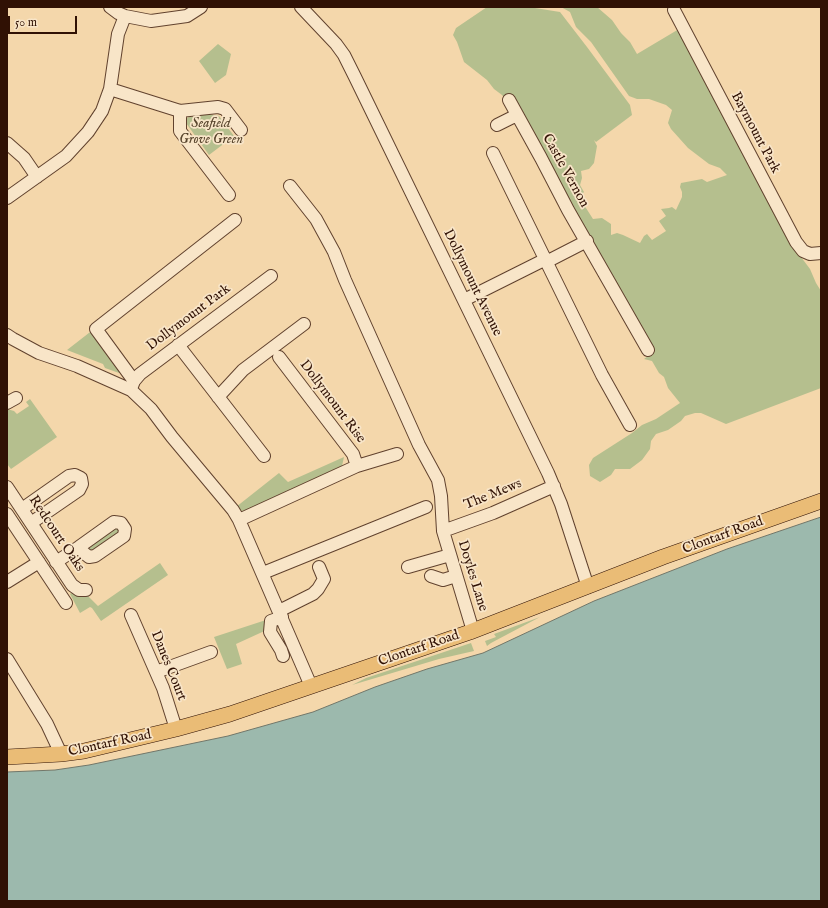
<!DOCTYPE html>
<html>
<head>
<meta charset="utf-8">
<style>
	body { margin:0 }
	#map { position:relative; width:828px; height:908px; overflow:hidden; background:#f4d7ab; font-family:"IM FELL English",serif }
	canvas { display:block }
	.frame { position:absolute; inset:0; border:8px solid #301104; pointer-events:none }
	.scale { position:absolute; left:8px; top:16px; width:69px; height:18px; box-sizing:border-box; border:2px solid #301104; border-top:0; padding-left:5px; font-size:12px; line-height:14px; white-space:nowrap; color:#301104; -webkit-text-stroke:3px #f8e5c8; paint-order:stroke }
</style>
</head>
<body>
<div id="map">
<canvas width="828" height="908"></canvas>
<div class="frame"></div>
<div class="scale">50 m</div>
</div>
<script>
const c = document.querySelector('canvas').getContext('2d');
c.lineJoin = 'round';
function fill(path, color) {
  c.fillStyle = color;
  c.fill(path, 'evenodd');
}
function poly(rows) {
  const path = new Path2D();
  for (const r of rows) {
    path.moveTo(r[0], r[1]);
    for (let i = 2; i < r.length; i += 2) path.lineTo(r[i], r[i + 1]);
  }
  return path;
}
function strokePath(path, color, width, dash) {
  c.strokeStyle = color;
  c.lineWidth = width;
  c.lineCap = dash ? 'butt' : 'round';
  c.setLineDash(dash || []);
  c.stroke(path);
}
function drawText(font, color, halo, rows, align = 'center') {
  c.font = font + ' "IM FELL English",serif';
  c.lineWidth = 3.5;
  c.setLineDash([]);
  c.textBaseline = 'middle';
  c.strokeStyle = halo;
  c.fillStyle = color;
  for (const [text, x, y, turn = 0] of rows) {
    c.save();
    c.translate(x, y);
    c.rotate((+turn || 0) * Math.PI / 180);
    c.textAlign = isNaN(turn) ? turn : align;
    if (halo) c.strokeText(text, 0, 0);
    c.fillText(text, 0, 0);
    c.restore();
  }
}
const green = poly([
	[487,7,537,7,535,8,560,12,587,47,630,105,632,115,596,142,594,140,597,146,594,163,589,169,581,171,582,178,580,185,584,192,579,197,593,219,602,218,611,224,611,235,617,233,623,235,640,243,644,236,647,234,652,240,666,231,659,221,666,216,661,209,669,208,672,207,676,210,682,197,682,192,680,187,681,183,702,179,707,182,727,175,720,168,709,164,688,148,671,129,668,123,672,110,666,105,649,99,637,99,629,96,591,42,576,27,570,12,561,7,597,7,612,20,621,33,630,42,637,54,679,29,789,241,810,269,816,283,821,291,821,388,726,424,701,413,695,413,685,416,681,421,668,430,656,434,651,441,650,449,642,460,630,469,615,469,611,475,600,482,590,476,589,465,593,458,632,433,642,425,656,419,680,403,668,388,664,377,659,373,652,361,644,359,655,351,549,165,512,107,502,95,494,89,487,80,464,62,457,42,453,35,456,28],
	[218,44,231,54,226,75,215,83,199,61],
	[210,114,219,116,234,136,209,155,186,123,187,118,189,117],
	[94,329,119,371,119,373,105,368,103,364,67,350],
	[30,399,57,437,11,469,7,464,7,409,14,411,17,414,29,406,26,402],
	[344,457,342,466,246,510,242,511,236,507,279,473,288,482],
	[114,525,122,529,93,554,83,547],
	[160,563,168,575,101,621,92,608,90,607,80,613,70,594,71,593,81,597,88,596,98,606],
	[540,617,491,643,487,646,485,641,496,637,494,634],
	[269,619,271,628,236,644,242,664,227,669,214,637],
	[471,643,474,651,439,659,352,685,366,678]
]);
const water = poly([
	[821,517,821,901,7,901,7,772,55,770,89,765,228,736,313,712,375,687,427,669,483,653,594,601,727,549,821,517]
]);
const minor = poly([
	[110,7,118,13,125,16,151,21,187,16,201,7],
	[301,7,336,44,344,55,355,77,548,473,561,504,588,587],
	[674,10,796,242,803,251,810,254,821,253],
	[110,89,180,111,218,107,225,109,241,130],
	[509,100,541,158,568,210,648,350],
	[180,111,180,131,229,195],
	[497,125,517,115],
	[7,143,24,158,37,177],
	[493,153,602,375,630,425],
	[290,186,316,219,334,252,345,280,419,445,438,480,441,496,443,531,473,631],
	[7,198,66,156,88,132,102,111,110,89,118,34,125,16],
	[464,300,542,261,550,260,587,241],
	[7,335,13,339,39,353,77,366,131,390,151,409,172,437,233,510,239,520,311,686],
	[178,345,264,456],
	[279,357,353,454,357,466],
	[134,381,96,329,235,220],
	[131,389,134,381,140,374,271,276],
	[218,397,243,370,304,324],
	[7,403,16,398],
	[7,487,72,585,79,590,86,590],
	[22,509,69,476,75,475,81,478,82,484,79,490,31,523],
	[7,514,66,603],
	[239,520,357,466,397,454],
	[114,522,121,523,125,529,124,536,95,556,89,557,84,553,79,547,114,522],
	[443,531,493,513,554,486],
	[56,562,79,547],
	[408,567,450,555],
	[263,573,426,507],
	[431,576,443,580,456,576],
	[7,582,39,562],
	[279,611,313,594,318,589,324,579,319,567],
	[131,615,163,688,176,729],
	[282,617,271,621,270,632,281,650,283,656],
	[7,659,47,724,61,754],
	[156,672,211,652]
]);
const major = poly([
	[7,757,61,754,84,751,176,729,230,714,470,632,663,557,821,501]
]);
const parkNames = [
	["Seafield",211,124],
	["Grove Green",211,140]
];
const streetNames = [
	["Baymount Park",755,133,62],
	["Castle Vernon",565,171,61],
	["Dollymount Avenue",472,283,64],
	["Dollymount Park",189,318,-37],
	["Dollymount Rise",332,402,53],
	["The Mews",493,495,-22],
	["Redcourt Oaks",56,534,56],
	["Clontarf Road",723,536,-20],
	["Doyles Lane",472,576,73],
	["Clontarf Road",419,649,-19],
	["Danes Court",168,666,68],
	["Clontarf Road",110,744,-12]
];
fill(green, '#b5bf8e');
fill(water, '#9cb9ad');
strokePath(water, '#717669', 1);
strokePath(minor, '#61422e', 14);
strokePath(major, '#301104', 16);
strokePath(minor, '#f8e5c8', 12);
strokePath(major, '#eabc76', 15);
drawText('italic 14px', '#58452d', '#f8e5c8', parkNames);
drawText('14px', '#301104', '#f8e5c8', streetNames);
</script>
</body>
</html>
